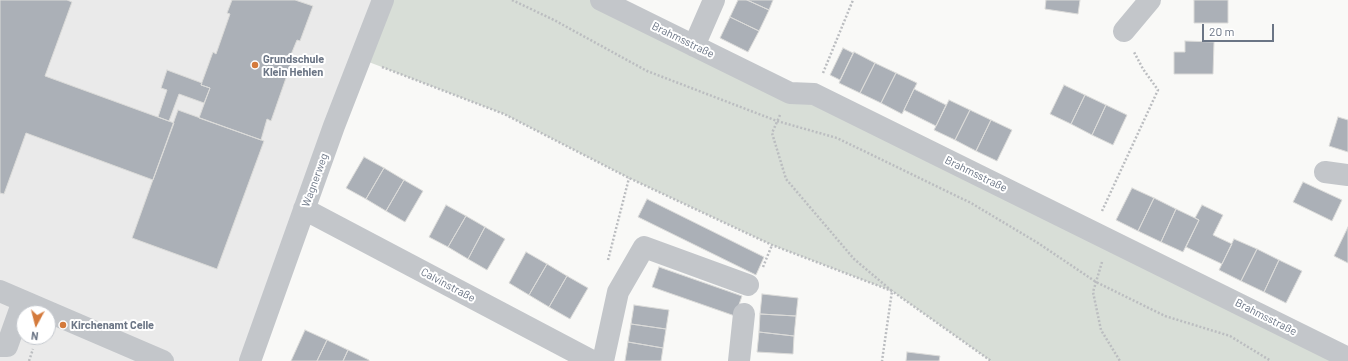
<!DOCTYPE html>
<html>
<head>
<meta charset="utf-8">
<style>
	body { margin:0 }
	#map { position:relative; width:1348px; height:361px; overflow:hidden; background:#f9f9f7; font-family:Barlow,sans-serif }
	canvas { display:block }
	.north { position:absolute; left:16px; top:305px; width:40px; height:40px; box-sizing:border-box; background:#fff; border:1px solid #c4c8ce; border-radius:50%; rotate:187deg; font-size:11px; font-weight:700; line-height:16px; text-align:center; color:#6b7585 }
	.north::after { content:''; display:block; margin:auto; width:14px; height:18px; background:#d47a3c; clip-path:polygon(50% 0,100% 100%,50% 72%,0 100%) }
	.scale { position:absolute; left:1202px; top:24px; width:72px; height:18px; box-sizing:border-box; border:2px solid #6b7585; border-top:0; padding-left:5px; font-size:12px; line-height:14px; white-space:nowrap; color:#6b7585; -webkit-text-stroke:3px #fff; paint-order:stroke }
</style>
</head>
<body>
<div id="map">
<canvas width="1348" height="361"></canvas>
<div class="north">N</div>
<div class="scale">20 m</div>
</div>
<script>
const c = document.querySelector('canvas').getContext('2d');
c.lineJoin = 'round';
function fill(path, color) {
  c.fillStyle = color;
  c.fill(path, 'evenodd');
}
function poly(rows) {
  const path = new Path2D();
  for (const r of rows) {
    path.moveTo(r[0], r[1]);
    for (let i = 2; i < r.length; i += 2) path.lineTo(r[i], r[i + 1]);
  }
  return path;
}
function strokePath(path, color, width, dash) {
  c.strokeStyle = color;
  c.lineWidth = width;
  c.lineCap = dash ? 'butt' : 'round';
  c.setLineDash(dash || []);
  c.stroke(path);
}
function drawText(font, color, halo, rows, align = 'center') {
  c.font = font + ' Barlow,sans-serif';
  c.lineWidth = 4;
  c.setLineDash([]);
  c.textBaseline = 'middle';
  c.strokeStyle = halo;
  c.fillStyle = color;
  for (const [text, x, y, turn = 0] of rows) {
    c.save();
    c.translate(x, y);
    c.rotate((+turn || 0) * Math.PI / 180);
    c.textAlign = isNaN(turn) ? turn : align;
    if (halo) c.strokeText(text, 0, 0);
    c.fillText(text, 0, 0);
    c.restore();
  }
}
const built = poly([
	[0,0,383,0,250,361,0,361],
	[24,313,48,313,48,337,24,337]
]);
const green = poly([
	[383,0,601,0,1348,361,991,361,892,291,772,245,629,178,504,114,361,59]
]);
const building = poly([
	[0,0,67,0,72,2,45,76,174,123,153,180,26,133,4,194,0,193,0,0],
	[232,0,295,0,313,6,300,41,297,40,290,57,293,58,271,121,267,119,261,140,199,118,210,88,201,85,213,52,216,54,230,14,227,13,232,0],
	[738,0,747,0,769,10,759,31,730,17,738,0],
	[747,0,773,0,769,10,747,0],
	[1046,0,1080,0,1078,14,1045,9,1046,0],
	[1194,0,1228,0,1228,23,1194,23,1194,0],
	[730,17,759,31,748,52,720,38,730,17],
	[1185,41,1214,42,1213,74,1174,74,1174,52,1185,52,1185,41],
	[843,48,853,53,840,80,830,75,843,48],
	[854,52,875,63,860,93,839,83,854,52],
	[875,63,896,73,881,103,860,93,875,63],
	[167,70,202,83,201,85,210,88,204,103,179,94,169,121,158,117,167,90,161,88,167,70],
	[896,73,917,83,902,114,881,103,896,73],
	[1064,85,1085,95,1071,124,1050,114,1064,85],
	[914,89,946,105,936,126,904,110,914,89],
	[1085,95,1106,105,1092,135,1071,124,1085,95],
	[949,100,970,110,955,140,934,130,949,100],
	[1106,105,1127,115,1113,145,1092,135,1106,105],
	[178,110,264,141,217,269,132,238,178,110],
	[970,110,991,120,976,151,955,140,970,110],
	[1338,117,1348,120,1348,152,1329,146,1338,117],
	[991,120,1012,130,997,161,976,151,991,120],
	[364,157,384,168,366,199,346,188,364,157],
	[384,168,404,180,386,211,366,199,384,168],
	[404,180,423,191,405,222,386,211,404,180],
	[1303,182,1342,200,1332,221,1293,202,1303,182],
	[1132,188,1154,198,1138,231,1116,220,1132,188],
	[1154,198,1176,209,1161,242,1138,231,1154,198],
	[647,199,764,257,756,275,638,217,647,199],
	[446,205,466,216,448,247,429,237,446,205],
	[1202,205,1223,215,1213,235,1232,244,1222,264,1186,247,1199,220,1195,218,1202,205],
	[1176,209,1199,220,1183,252,1161,242,1176,209],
	[466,216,485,227,468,259,448,247,466,216],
	[485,227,505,239,487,270,468,259,485,227],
	[1348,227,1348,263,1334,256,1348,227],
	[1234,239,1257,249,1241,281,1219,270,1234,239],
	[1257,249,1279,260,1264,292,1241,281,1257,249],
	[526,252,547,264,529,295,509,283,526,252],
	[1279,260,1302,271,1286,303,1264,292,1279,260],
	[547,264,567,276,549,307,529,295,547,264],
	[659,267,742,296,735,316,652,287,659,267],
	[567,276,588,288,570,319,549,307,567,276],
	[762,294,798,298,796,316,760,314,762,294],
	[634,305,669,310,666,329,631,324,634,305],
	[760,314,796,316,794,336,759,332,760,314],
	[631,324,666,329,663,348,628,342,631,324],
	[305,330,327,340,317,361,291,361,305,330],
	[759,332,794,336,793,354,757,352,759,332],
	[327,340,348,350,343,361,317,361,327,340],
	[628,342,663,348,661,361,625,361,628,342],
	[348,350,369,360,369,361,343,361,348,350],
	[907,352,940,356,939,361,906,361,907,352]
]);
const path = poly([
	[512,0,554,20,647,71,777,121,837,138,971,203,1038,243,1096,282,1165,316,1230,336,1271,361],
	[382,67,504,114,629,178,772,245,892,291,991,361],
	[823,73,853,0],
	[780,115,772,133,786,179,854,259,892,291,882,361],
	[1102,211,1158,90,1143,69,1134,52],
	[608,260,629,178],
	[1102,262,1093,292,1101,330,1120,361],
	[763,267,772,245],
	[29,361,33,349]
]);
const minor = poly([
	[601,0,790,93,814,94,1348,358],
	[1124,31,1150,0],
	[694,46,714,0],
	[1325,172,1348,175],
	[304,209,592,361],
	[0,291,163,361],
	[0,346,7,346,23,301],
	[250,361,334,126,383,0],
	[603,361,618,292,644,247,748,285],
	[739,361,744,314]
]);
const markers = [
	[255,65,4,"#d47a3c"],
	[63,325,4,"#d47a3c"]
];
const streetNames = [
	["Brahmsstraße",683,40,26],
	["Brahmsstraße",976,174,26],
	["Wagnerweg",315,180,-70],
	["Calvinstraße",448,285,28],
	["Brahmsstraße",1266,317,27]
];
const poiNames = [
	["Grundschule",263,59],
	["Klein Hehlen",263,72],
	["Kirchenamt Celle",71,325]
];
fill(built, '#eaeaea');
fill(green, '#d8ded7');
fill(building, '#abb0b7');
strokePath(building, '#dbdbd9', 1);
strokePath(path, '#bbbdc0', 2.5, [2, 2]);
strokePath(minor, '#c3c6ca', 22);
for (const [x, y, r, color] of markers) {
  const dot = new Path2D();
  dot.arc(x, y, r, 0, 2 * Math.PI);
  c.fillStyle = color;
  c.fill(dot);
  strokePath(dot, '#fff', 1.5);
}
drawText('11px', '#6b7585', '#fff', streetNames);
drawText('bold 11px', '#6b7585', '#fff', poiNames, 'left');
</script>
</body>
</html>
